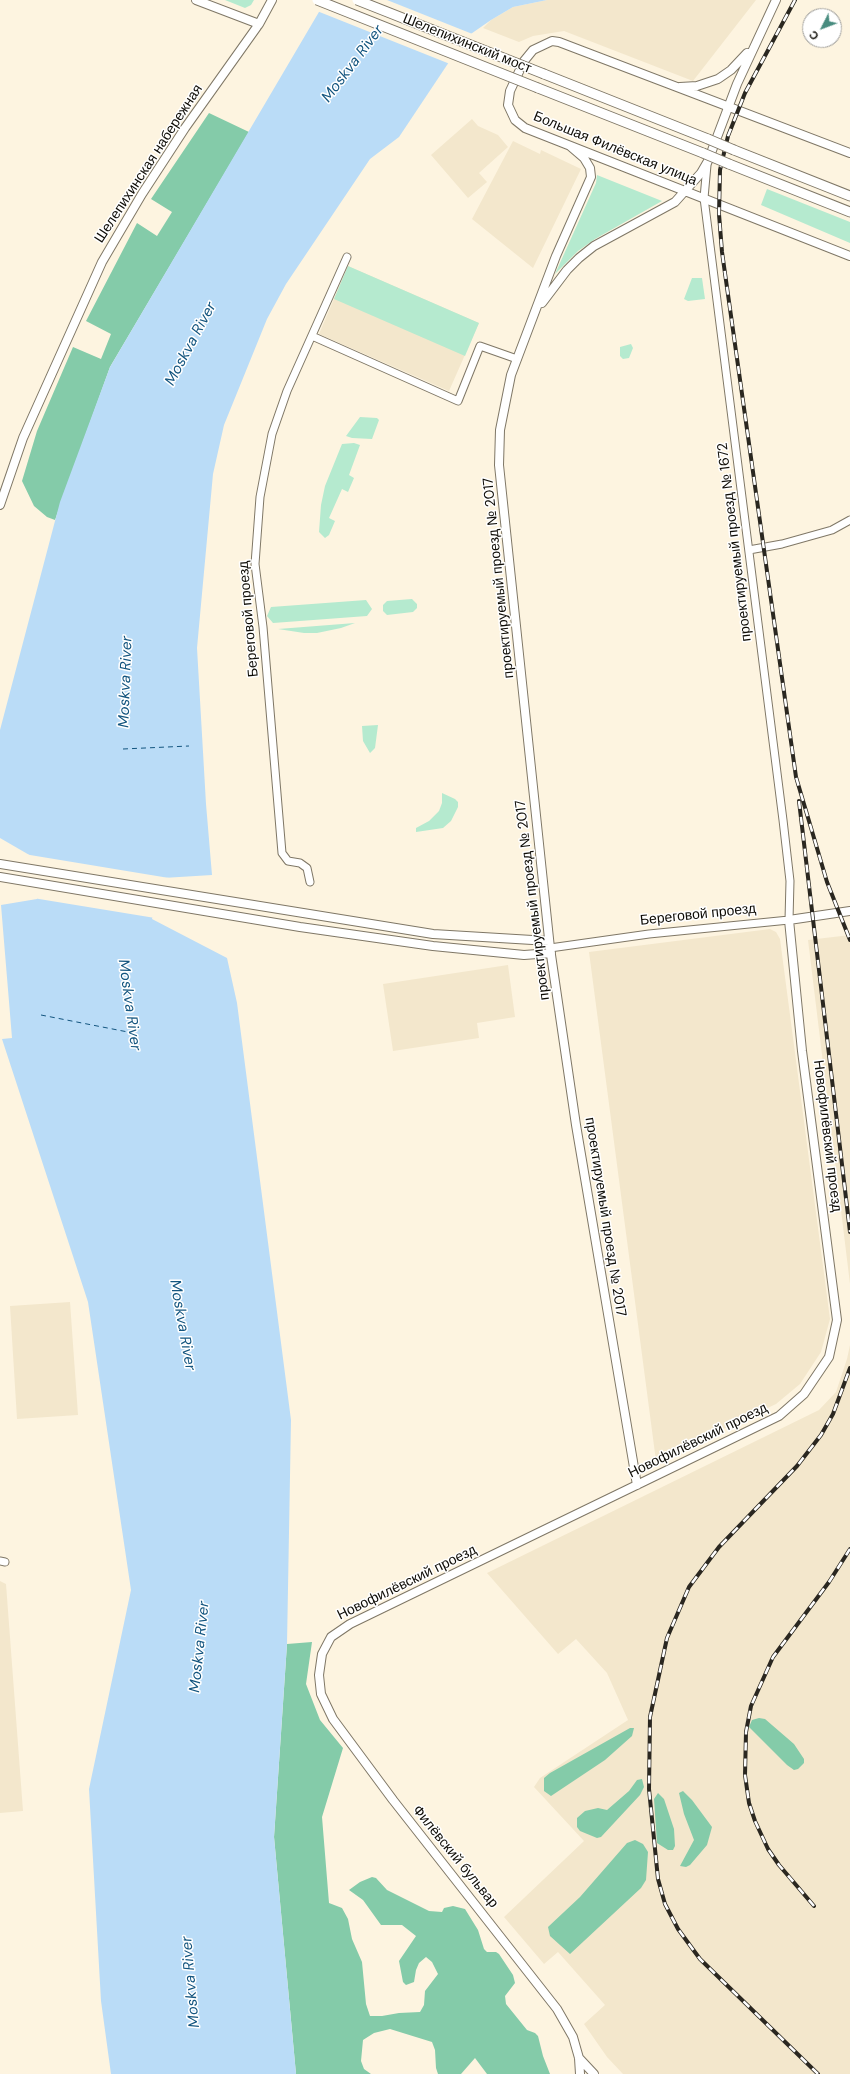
<!DOCTYPE html>
<html>
<head>
<meta charset="utf-8">
<style>
	body { margin:0 }
	#map { position:relative; width:850px; height:2074px; overflow:hidden; background:#fdf4e0; font-family:"DM Sans",sans-serif }
	canvas { display:block }
	.north { position:absolute; left:802px; top:8px; width:40px; height:40px; box-sizing:border-box; background:#fff; border:1px solid #9f9e9b; border-radius:50%; rotate:228deg; font-size:11px; font-weight:700; line-height:16px; text-align:center; color:#0e0c06 }
	.north::after { content:''; display:block; margin:auto; width:14px; height:18px; background:#488c7f; clip-path:polygon(50% 0,100% 100%,50% 72%,0 100%) }
</style>
</head>
<body>
<div id="map">
<canvas width="850" height="2074"></canvas>
<div class="north">С</div>
</div>
<script>
const c = document.querySelector('canvas').getContext('2d');
c.lineJoin = 'round';
function fill(path, color) {
  c.fillStyle = color;
  c.fill(path, 'evenodd');
}
function poly(rows) {
  const path = new Path2D();
  for (const r of rows) {
    path.moveTo(r[0], r[1]);
    for (let i = 2; i < r.length; i += 2) path.lineTo(r[i], r[i + 1]);
  }
  return path;
}
function strokePath(path, color, width, dash) {
  c.strokeStyle = color;
  c.lineWidth = width;
  c.lineCap = dash ? 'butt' : 'round';
  c.setLineDash(dash || []);
  c.stroke(path);
}
function drawText(font, color, halo, rows, align = 'center') {
  c.font = font + ' "DM Sans",sans-serif';
  c.lineWidth = 3;
  c.setLineDash([]);
  c.textBaseline = 'middle';
  c.strokeStyle = halo;
  c.fillStyle = color;
  for (const [text, x, y, turn = 0] of rows) {
    c.save();
    c.translate(x, y);
    c.rotate((+turn || 0) * Math.PI / 180);
    c.textAlign = isNaN(turn) ? turn : align;
    if (halo) c.strokeText(text, 0, 0);
    c.fillText(text, 0, 0);
    c.restore();
  }
}
const built = poly([
	[547,0,756,0,693,81,564,31,533,36,519,42,483,28,491,20,513,7],
	[472,119,478,126,498,135,508,147,479,173,487,182,468,198,431,155],
	[513,141,540,154,541,150,581,169,533,268,472,219],
	[348,266,479,323,449,391,319,334],
	[770,929,776,932,780,939,830,1319,821,1352,800,1384,776,1404,656,1461,589,952],
	[850,935,850,1284,808,940],
	[508,965,515,1017,477,1023,479,1038,393,1051,383,984],
	[70,1302,78,1415,17,1419,10,1306],
	[850,1345,850,2074,623,2074,607,2057,584,2024,605,2005,558,1952,544,1964,504,1917,584,1841,534,1787,540,1778,628,1720,607,1673,576,1639,558,1654,487,1573,819,1410,836,1392,847,1359],
	[0,1581,6,1584,23,1811,0,1813]
]);
const green = poly([
	[225,0,254,0,251,5,245,8],
	[597,175,662,201,595,239,578,251,555,274,596,183],
	[767,189,850,222,850,243,761,205],
	[348,266,479,323,465,356,334,299],
	[692,278,702,278,705,299,688,301,684,299],
	[631,344,633,348,629,358,623,359,620,356,620,347],
	[360,417,377,418,379,420,372,439,352,438,346,436],
	[354,443,360,445,349,475,354,478,348,492,342,489,329,518,335,521,329,535,325,538,319,532,321,505,325,486,342,444],
	[412,599,417,604,417,608,413,612,387,615,383,611,383,605,387,601],
	[366,600,372,609,367,616,273,623,267,616,271,607],
	[355,623,341,628,317,633,304,633,278,629],
	[378,725,375,748,370,753,363,741,362,726],
	[442,793,455,799,458,802,458,807,451,821,443,828,416,832,416,828,429,821,439,811,442,803]
]);
const forest = poly([
	[209,113,249,132,110,367,55,520,47,517,34,506,22,481,37,431,73,347,101,359,111,334,86,321,137,223,157,236,172,212,151,199],
	[312,1642,306,1684,320,1720,343,1748,322,1817,329,1903,342,1908,348,1919,352,1939,362,1962,366,2004,370,2016,382,2016,399,2013,420,2012,424,2005,425,1991,438,1974,432,1962,426,1957,419,1963,416,1970,414,1982,406,1985,403,1982,399,1961,416,1936,402,1925,381,1925,363,1900,349,1890,360,1882,372,1877,376,1878,387,1890,429,1911,442,1912,444,1908,453,1906,465,1909,478,1930,484,1949,487,1952,496,1952,499,1954,513,1975,515,1983,505,1996,506,2004,527,2030,535,2033,538,2036,543,2056,550,2074,487,2074,475,2058,461,2074,438,2074,436,2068,435,2050,432,2042,390,2029,374,2033,363,2040,361,2061,364,2069,371,2074,296,2074,274,1837,287,1644],
	[759,1718,765,1719,794,1744,804,1759,804,1763,798,1769,794,1770,787,1765,749,1727,752,1720],
	[630,1728,634,1728,632,1736,605,1760,551,1796,544,1791,544,1778,550,1773],
	[642,1779,644,1787,640,1795,601,1837,597,1838,580,1831,577,1827,577,1818,585,1811,598,1808,607,1810,629,1791,637,1780],
	[683,1791,692,1800,712,1827,707,1845,690,1865,686,1867,680,1866,694,1840,684,1814,679,1793],
	[658,1793,664,1799,674,1829,675,1846,673,1850,668,1850,657,1843,654,1799],
	[635,1840,643,1844,648,1852,646,1880,641,1888,570,1954,550,1936,548,1927,580,1897,627,1843]
]);
const water = poly([
	[326,0,547,0,513,7,491,20,465,38,399,137,370,159,286,284,267,319,224,425,213,474,197,648,206,804,212,875,163,878,152,919,227,958,237,1003,291,1420,287,1644,274,1837,296,2074,111,2074,101,2001,89,1789,131,1590,88,1302,2,1039,12,1038,1,905,37,899,38,860,0,838,0,730,60,502,110,367]
]);
const pier = poly([
	[324,0,387,0,475,35,467,40,450,64,317,11],
	[24,854,175,879,165,879,155,918,33,898,35,897,36,861]
]);
const ferry = poly([
	[123,749,189,746],
	[41,1015,133,1033]
]);
const minor = poly([
	[312,336,458,401,480,346,517,359],
	[749,550,782,544,832,530,850,520],
	[310,882,307,868,300,863,288,861,282,853,263,627,255,564,260,497,272,434,287,391,347,257],
	[550,948,649,934,789,920,790,881,783,820,704,198,707,165],
	[0,1561,5,1562]
]);
const tertiary = poly([
	[196,0,259,24],
	[680,87,697,86,718,79,731,70,747,53],
	[570,146,584,158,590,168,591,177,556,256,511,375,500,430,499,465,550,948,576,1125,637,1485],
	[850,153,559,42,552,41,533,50,524,61,510,91,508,105,515,120,525,128,850,256],
	[542,303,567,270,579,258,594,246,675,202,701,173,708,161,737,84,776,0],
	[0,505,23,438,102,262,142,194,185,128,259,24,272,0],
	[0,864,433,934,549,941],
	[0,877,300,927,433,946,524,955,551,953],
	[579,2058,594,2074],
	[580,2074,579,2058,573,2037,557,2009,393,1800,333,1719,321,1694,319,1675,322,1654,331,1637,350,1624,779,1416,804,1394,829,1357,837,1320,802,1051,789,920,850,911]
]);
const secondary = poly([
	[544,74,708,139],
	[538,88,703,153],
	[734,150,850,196],
	[729,164,850,212]
]);
const rail = poly([
	[795,0,745,93,728,136,720,170,719,214,722,252,796,777,827,882,850,940],
	[799,801,850,1232],
	[814,1906,779,1865,768,1849,755,1821,749,1803,745,1775,746,1732,751,1706,773,1657,829,1582,850,1549],
	[818,2074,700,1959,678,1929,665,1904,658,1879,649,1789,650,1717,667,1638,689,1587,719,1547,797,1466,821,1435,833,1414,850,1368]
]);
const secondaryBridge = poly([
	[317,0,538,88],
	[357,0,544,74],
	[708,139,734,150],
	[703,153,729,164]
]);
const streetNames = [
	["Шелепихинский мост",467,44,22],
	["Большая Филёвская улица",615,149,22],
	["Шелепихинская набережная",149,164,-57],
	["проектируемый проезд № 1672",735,542,-97],
	["проектируемый проезд № 2017",499,578,-96],
	["Береговой проезд",249,619,-95],
	["проектируемый проезд № 2017",533,900,-97],
	["Береговой проезд",698,915,-6],
	["Новофилёвский проезд",827,1136,83],
	["проектируемый проезд № 2017",605,1217,81],
	["Новофилёвский проезд",698,1441,-26],
	["Новофилёвский проезд",407,1583,-26],
	["Филёвский бульвар",455,1857,51]
];
const waterNames = [
	["Moskva River",353,64,-53],
	["Moskva River",191,344,-62],
	["Moskva River",126,682,-88],
	["Moskva River",129,1005,82],
	["Moskva River",182,1325,80],
	["Moskva River",200,1647,-84],
	["Moskva River",191,1982,-95]
];
fill(built, '#f3e7cc');
fill(green, '#b5eacf');
fill(forest, '#84cba9');
fill(water, '#badcf7');
fill(pier, '#fdf4e0');
strokePath(ferry, '#13557f', 1, [5, 4]);
strokePath(minor, '#7f7766', 9);
strokePath(tertiary, '#7f7766', 10);
strokePath(secondary, '#7f7766', 11);
strokePath(minor, '#fff', 7);
strokePath(tertiary, '#fff', 8);
strokePath(secondary, '#fff', 9);
strokePath(rail, '#2a2720', 4);
strokePath(rail, '#fff', 2.5, [8]);
strokePath(secondaryBridge, '#7f7766', 11, []);
strokePath(secondaryBridge, '#fff', 9);
drawText('14px', '#0e0c06', '#fff', streetNames);
drawText('italic 15px', '#13557f', '#fff', waterNames);
</script>
</body>
</html>
